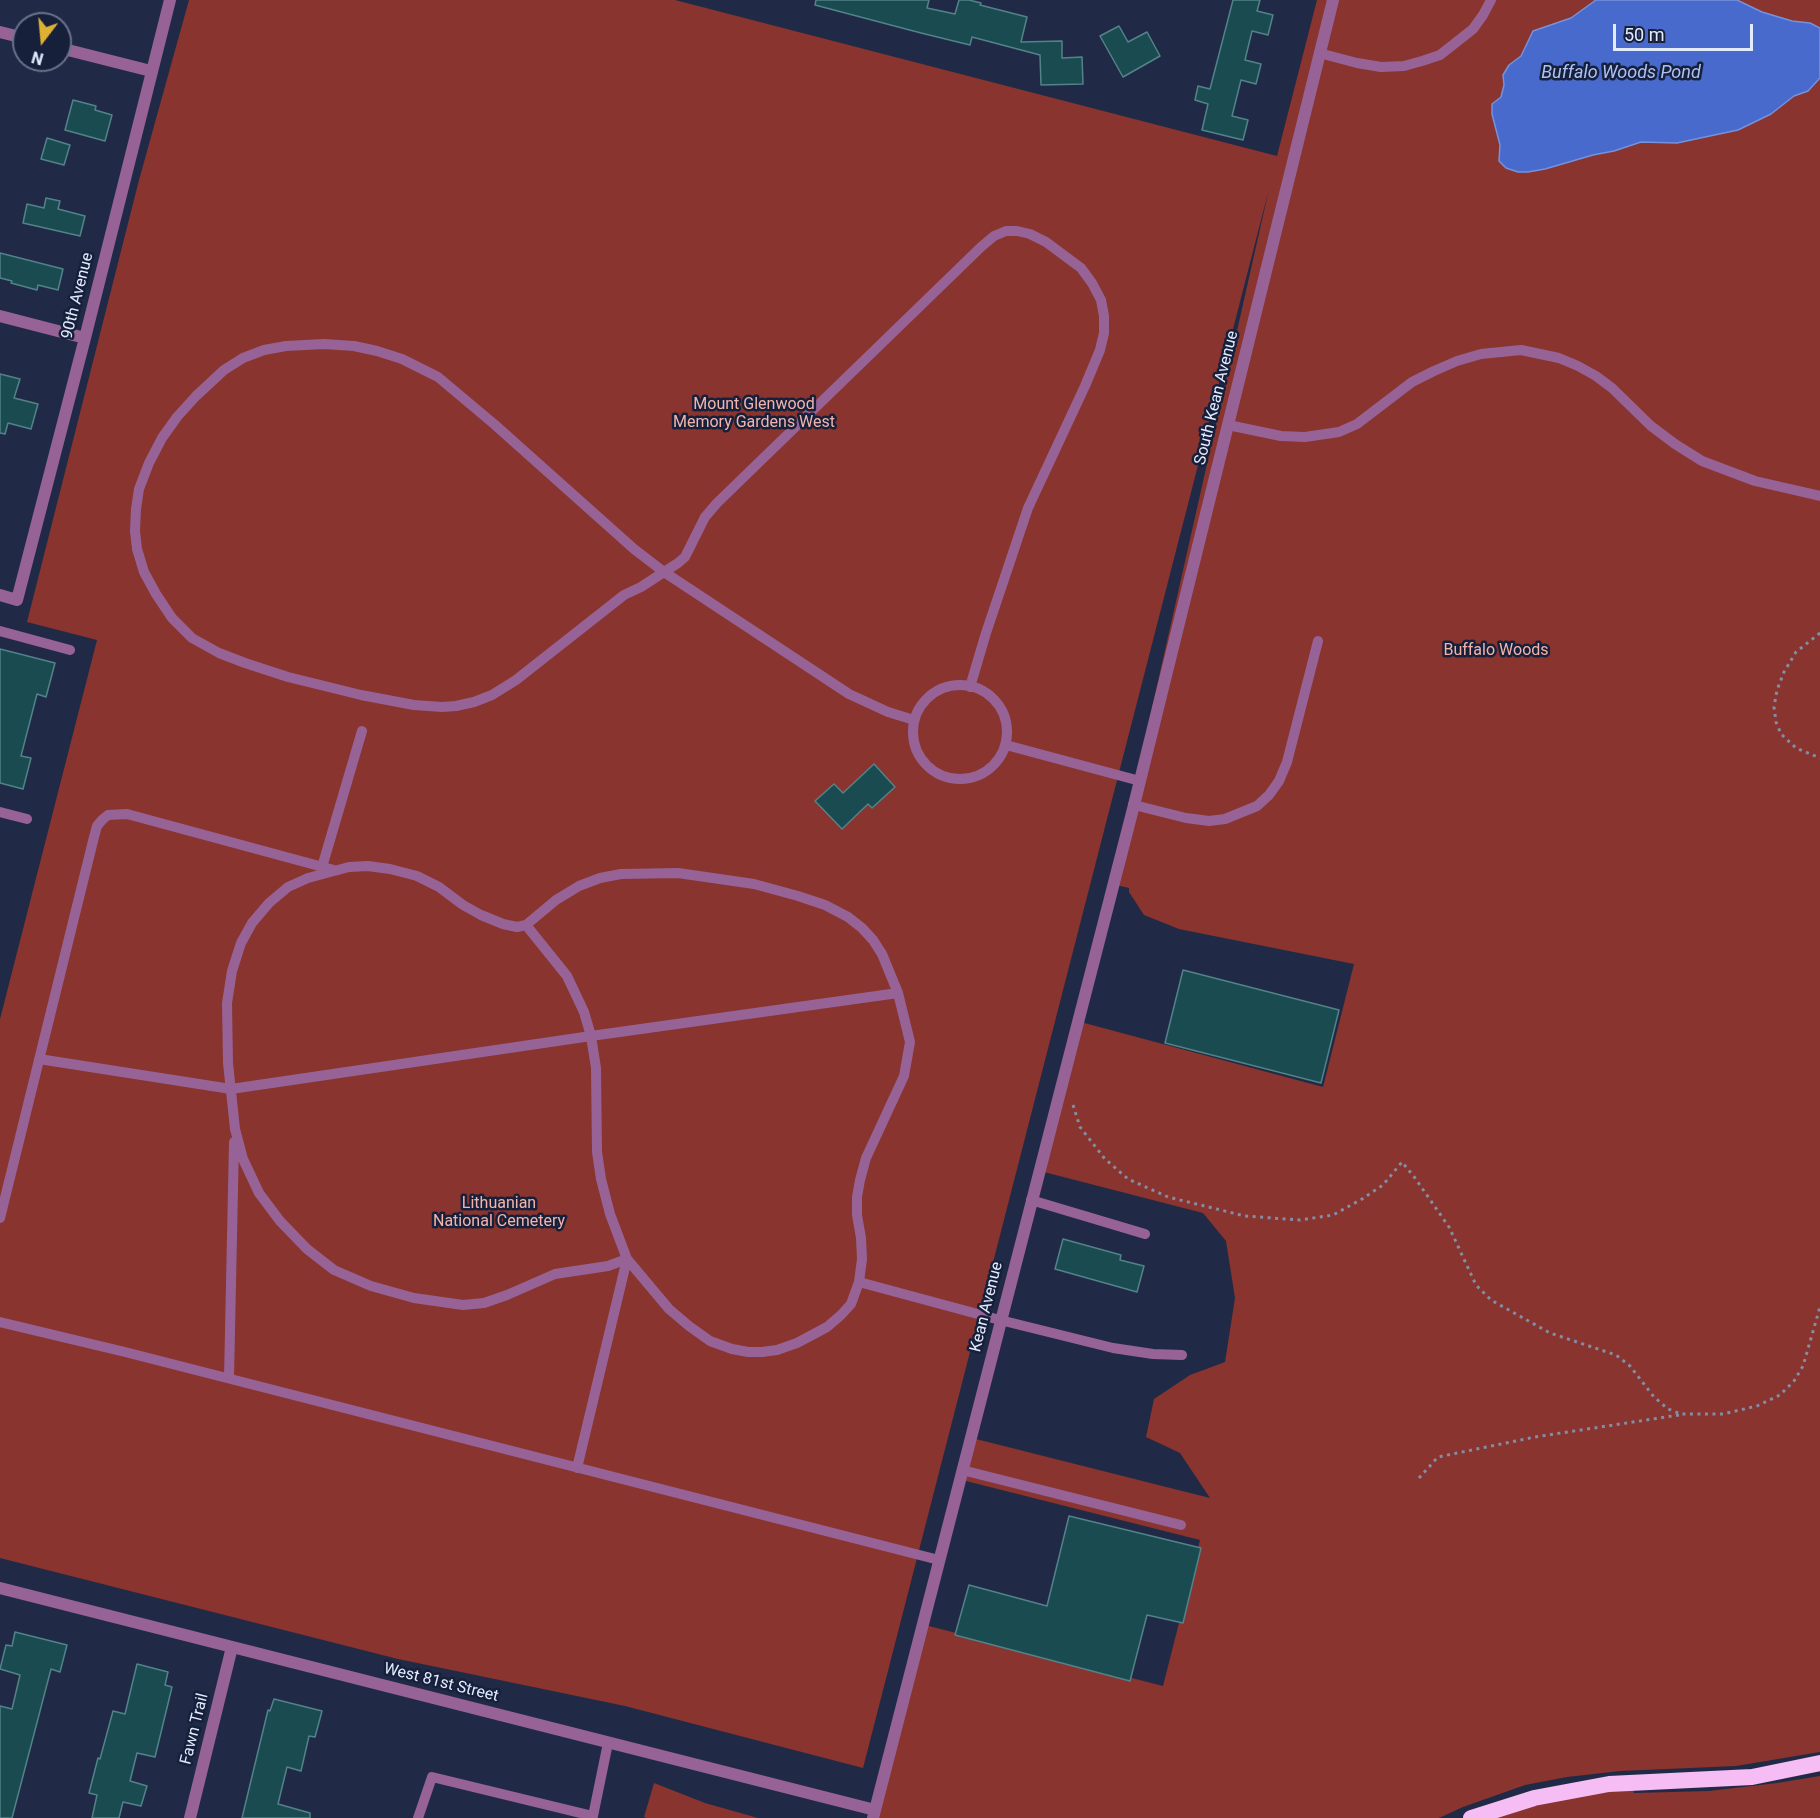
<!DOCTYPE html>
<html>
<head>
<meta charset="utf-8">
<style>
	body { margin:0 }
	#map { position:relative; width:1820px; height:1818px; overflow:hidden; background:#202a46; font-family:Roboto,sans-serif }
	canvas { display:block }
	.north { position:absolute; left:12px; top:12px; width:60px; height:60px; box-sizing:border-box; background:#17203b; border:2px solid #697189; border-radius:50%; rotate:196deg; font-size:16px; font-weight:700; line-height:24px; text-align:center; color:#e3ebfe }
	.north::after { content:''; display:block; margin:auto; width:21px; height:27px; background:#dfb133; clip-path:polygon(50% 0,100% 100%,50% 72%,0 100%) }
	.scale { position:absolute; left:1613px; top:24px; width:140px; height:27px; box-sizing:border-box; border:3px solid #e3ebfe; border-top:0; padding-left:8px; font-size:18px; line-height:21px; white-space:nowrap; color:#e3ebfe; -webkit-text-stroke:4px #17203b; paint-order:stroke }
</style>
</head>
<body>
<div id="map">
<canvas width="1820" height="1818"></canvas>
<div class="north">N</div>
<div class="scale">50 m</div>
</div>
<script>
const c = document.querySelector('canvas').getContext('2d');
c.lineJoin = 'round';
function fill(path, color) {
  c.fillStyle = color;
  c.fill(path, 'evenodd');
}
function poly(rows) {
  const path = new Path2D();
  for (const r of rows) {
    if (r.length === 3) {
      path.moveTo(r[0] + r[2], r[1]);
      path.arc(r[0], r[1], r[2], 0, 2 * Math.PI);
      continue;
    }
    path.moveTo(r[0], r[1]);
    for (let i = 2; i < r.length; i += 2) path.lineTo(r[i], r[i + 1]);
  }
  return path;
}
function strokePath(path, color, width, dash) {
  c.strokeStyle = color;
  c.lineWidth = width;
  c.lineCap = dash ? 'butt' : 'round';
  c.setLineDash(dash || []);
  c.stroke(path);
}
function drawText(font, color, halo, rows, align = 'center') {
  c.font = font + ' Roboto,sans-serif';
  c.lineWidth = 5;
  c.setLineDash([]);
  c.textBaseline = 'middle';
  c.strokeStyle = halo;
  c.fillStyle = color;
  for (const [text, x, y, turn = 0] of rows) {
    c.save();
    c.translate(x, y);
    c.rotate((+turn || 0) * Math.PI / 180);
    c.textAlign = isNaN(turn) ? turn : align;
    if (halo) c.strokeText(text, 0, 0);
    c.fillText(text, 0, 0);
    c.restore();
  }
}
const green = poly([
	[189,0,675,0,1277,156,1317,0,1820,0,1820,1752,1736,1766,1620,1771,1567,1777,1525,1785,1463,1807,1439,1818,876,1818,925,1625,1163,1686,1179,1623,1200,1540,962,1480,972,1438,1210,1498,1180,1453,1146,1437,1154,1399,1190,1375,1225,1362,1235,1298,1226,1241,1203,1213,1040,1171,1077,1021,1323,1087,1354,964,1179,929,1144,915,1129,892,1129,888,1112,884,1110,894,1269,189,863,1768,625,1706,398,1659,0,1558,0,1019,97,640,27,622,139,180],
	[1820,1776,1820,1818,1489,1818,1568,1797,1633,1789,1634,1793,1709,1791,1777,1783],
	[654,1783,705,1803,758,1818,647,1818,644,1817]
]);
const water = poly([
	[1596,0,1737,0,1762,12,1792,21,1810,23,1820,28,1820,78,1808,91,1794,96,1771,114,1738,130,1677,143,1641,142,1614,151,1593,155,1545,169,1528,172,1518,172,1506,168,1499,161,1500,145,1492,114,1492,104,1501,97,1504,85,1503,75,1509,65,1521,56,1533,31,1571,18,1596,0]
]);
const building = poly([
	[816,0,929,0,927,8,955,14,959,0,969,0,981,3,980,5,1027,17,1021,42,1062,41,1062,58,1082,57,1083,84,1041,85,1040,55,972,37,970,45,921,33,815,5,816,0],
	[1233,0,1260,0,1257,11,1273,15,1268,35,1252,31,1245,60,1261,64,1256,84,1241,80,1232,116,1248,120,1243,140,1202,130,1208,104,1195,100,1198,86,1210,89,1233,0],
	[1119,26,1128,42,1147,32,1160,56,1123,77,1100,36,1119,26],
	[73,100,96,106,95,110,112,115,105,141,65,130,73,100],
	[47,138,70,145,64,165,41,159,47,138],
	[46,198,60,201,58,209,85,216,80,236,23,223,27,204,44,208,46,198],
	[0,253,63,269,58,290,38,285,37,290,11,283,12,281,0,278,0,253],
	[0,374,20,379,14,398,38,404,31,429,8,423,5,434,0,433,0,374],
	[0,649,55,663,46,697,37,694,21,756,31,758,23,789,0,783,0,649],
	[874,764,895,787,872,808,868,804,842,829,815,801,834,784,843,793,874,764],
	[1183,970,1339,1010,1321,1083,1165,1043,1183,970],
	[1063,1239,1121,1255,1120,1260,1144,1266,1137,1292,1055,1269,1063,1239],
	[1069,1516,1201,1548,1183,1623,1147,1615,1130,1681,955,1635,969,1585,1047,1606,1069,1516],
	[15,1632,67,1645,60,1672,51,1669,12,1818,0,1818,0,1706,12,1709,20,1675,0,1669,6,1645,12,1646,15,1632],
	[137,1664,168,1672,165,1685,172,1687,155,1757,137,1753,130,1781,147,1786,141,1806,123,1802,119,1818,92,1818,97,1795,89,1793,98,1758,100,1759,113,1711,125,1714,137,1664],
	[274,1699,322,1711,315,1737,309,1736,301,1771,287,1767,278,1804,310,1813,310,1818,242,1818,268,1710,270,1711,274,1699]
]);
const path = poly([
	[1820,633,1796,652,1784,672,1777,690,1774,707,1776,722,1781,734,1796,748,1820,758],
	[1073,1105,1080,1127,1105,1159,1128,1179,1168,1197,1245,1216,1300,1220,1333,1215,1362,1199,1383,1185,1402,1162,1415,1178,1449,1227,1476,1285,1491,1300,1550,1333,1616,1355,1630,1366,1654,1397,1668,1409,1681,1414,1723,1414,1757,1406,1780,1395,1794,1381,1803,1366,1820,1307],
	[1419,1478,1438,1457,1535,1437,1679,1415]
]);
const service = poly([
	[1319,53,1357,63,1381,67,1404,66,1422,61,1440,55,1473,29,1483,15,1491,0],
	[1228,425,1281,436,1305,437,1339,432,1357,424,1412,382,1434,371,1457,361,1481,354,1521,350,1559,358,1578,366,1596,376,1612,388,1651,426,1675,444,1702,461,1755,481,1820,496],
	[0,631,70,650],
	[960,732,47],
	[914,720,888,712,849,694,664,572,634,549,494,424,438,377,402,359,377,351,354,346,324,344,286,346,264,350,243,358,224,370,196,396,177,417,162,438,149,463,139,489,136,509,135,531,137,549,144,572,156,594,172,618,192,638,219,653,245,663,288,677,361,695,414,705,442,707,456,706,474,702,492,695,516,680,624,595,641,587,664,572,678,563,685,557,705,517,717,503,981,247,994,236,1006,231,1017,231,1030,234,1046,242,1081,268,1092,283,1101,300,1104,316,1104,333,1100,350,1085,386,1028,508,986,633,970,687],
	[1006,745,1140,781],
	[1134,805,1186,818,1209,821,1225,819,1257,806,1269,795,1279,781,1287,762,1318,641],
	[0,812,27,819],
	[322,867,362,731],
	[526,925,567,976,584,1012,591,1036,596,1068,597,1152,601,1179,610,1214,627,1259,669,1309,689,1326,710,1341,732,1349,748,1352,762,1352,777,1350,797,1343,827,1327,841,1315,851,1304,859,1282,862,1259,861,1238,857,1215,857,1197,860,1180,866,1158,904,1076,910,1042,898,993,882,954,873,940,862,928,848,917,825,905,798,896,754,884,678,873,621,874,600,878,579,886,556,900,526,925,517,927,503,924,481,915,463,905,439,887,417,876,390,869,368,866,349,867,308,878,288,887,269,903,252,923,241,943,232,971,227,1003,228,1063,235,1129,243,1159,259,1193,280,1221,307,1249,334,1270,371,1286,414,1298,463,1305,484,1303,507,1295,555,1274,608,1266,627,1259],
	[39,1059,231,1089,591,1036,898,993],
	[1031,1200,1145,1234],
	[0,1218,94,837,97,826,102,820,108,815,127,814,334,870],
	[859,1282,1000,1320,1113,1348,1153,1354,1182,1355],
	[0,1322,125,1352,939,1560],
	[229,1378,234,1142],
	[577,1468,627,1259],
	[962,1470,1181,1525],
	[418,1818,432,1777,593,1816,608,1743]
]);
const minor = poly([
	[0,32,24,38],
	[60,48,151,71],
	[0,316,85,338],
	[0,595,17,600,85,338,170,0],
	[0,1588,875,1810],
	[190,1818,232,1647],
	[873,1818,1134,805]
]);
const tertiary = poly([
	[1134,805,1333,0]
]);
const trunk = poly([
	[1471,1818,1534,1798,1609,1784,1752,1777,1820,1763]
]);
const streetNames = [
	["90th Avenue",78,296,-76],
	["South Kean Avenue",1217,398,-76],
	["Kean Avenue",987,1307,-76],
	["West 81st Street",441,1683,14],
	["Fawn Trail",195,1729,-76]
];
const parkNames = [
	["Mount Glenwood",754,405],
	["Memory Gardens West",754,423],
	["Buffalo Woods",1496,651],
	["Lithuanian",499,1204],
	["National Cemetery",499,1222]
];
const waterNames = [
	["Buffalo Woods Pond",1621,73]
];
fill(green, '#89342e');
fill(water, '#496acd');
strokePath(water, '#7791dc', 1.5);
fill(building, '#194b51');
strokePath(building, '#538389', 1.5);
strokePath(path, '#848da4', 3, [3, 4.5]);
strokePath(service, '#976396', 10);
strokePath(minor, '#976396', 12);
strokePath(tertiary, '#976396', 12);
strokePath(trunk, '#f5bdf4', 16);
drawText('16px', '#e3ebfe', '#17203b', streetNames);
drawText('16px', '#f3b4ac', '#17203b', parkNames);
drawText('italic 18px', '#adc2f4', '#17203b', waterNames);
</script>
</body>
</html>
